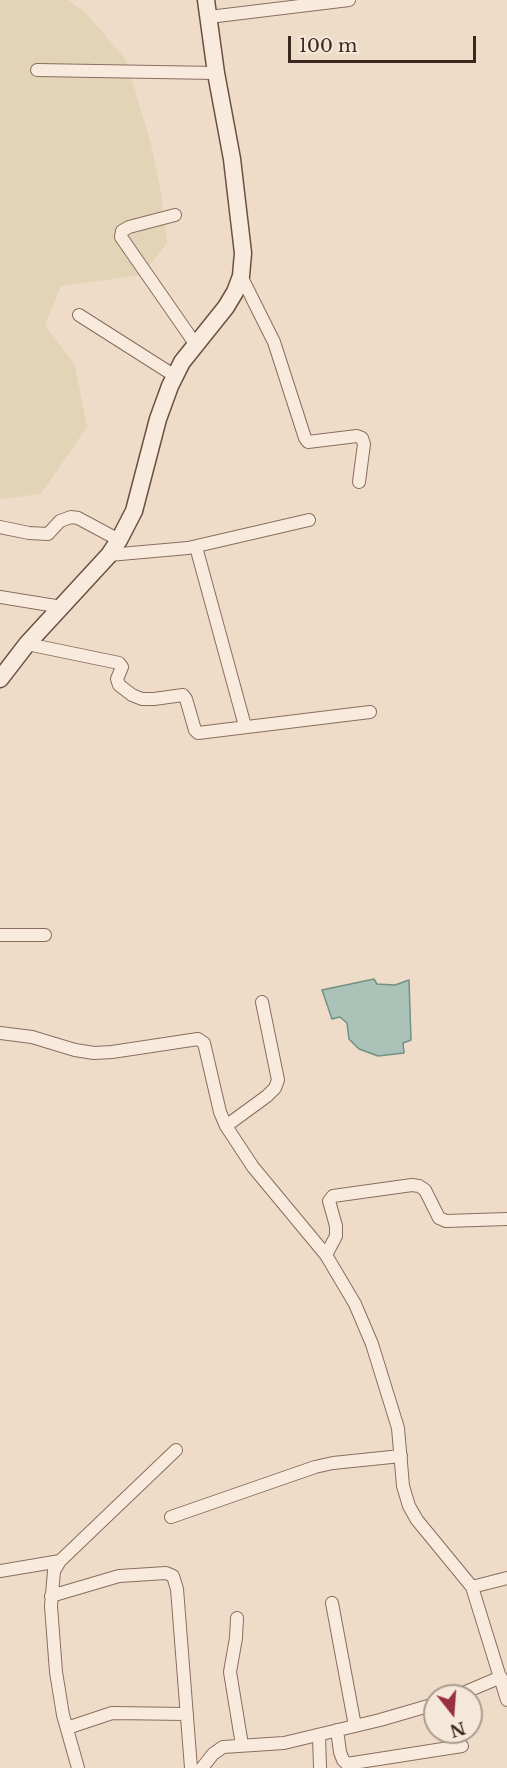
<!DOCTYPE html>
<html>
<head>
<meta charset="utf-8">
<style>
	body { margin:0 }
	#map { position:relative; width:507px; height:1768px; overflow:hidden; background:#eedcc9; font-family:"Libre Baskerville",serif }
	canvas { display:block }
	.north { position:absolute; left:423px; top:1684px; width:60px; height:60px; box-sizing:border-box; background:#f5e8d9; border:2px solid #ab9c8f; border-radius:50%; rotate:163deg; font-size:16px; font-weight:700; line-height:24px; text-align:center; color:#3b2921 }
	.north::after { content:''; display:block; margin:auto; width:21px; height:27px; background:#982f43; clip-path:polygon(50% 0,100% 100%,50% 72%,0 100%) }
	.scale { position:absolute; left:288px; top:36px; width:188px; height:27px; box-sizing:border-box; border:3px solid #3b2921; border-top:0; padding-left:8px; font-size:18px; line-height:21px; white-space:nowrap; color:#3b2921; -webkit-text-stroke:4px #f5e8d9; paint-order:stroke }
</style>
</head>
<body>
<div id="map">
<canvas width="507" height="1768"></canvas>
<div class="north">N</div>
<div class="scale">100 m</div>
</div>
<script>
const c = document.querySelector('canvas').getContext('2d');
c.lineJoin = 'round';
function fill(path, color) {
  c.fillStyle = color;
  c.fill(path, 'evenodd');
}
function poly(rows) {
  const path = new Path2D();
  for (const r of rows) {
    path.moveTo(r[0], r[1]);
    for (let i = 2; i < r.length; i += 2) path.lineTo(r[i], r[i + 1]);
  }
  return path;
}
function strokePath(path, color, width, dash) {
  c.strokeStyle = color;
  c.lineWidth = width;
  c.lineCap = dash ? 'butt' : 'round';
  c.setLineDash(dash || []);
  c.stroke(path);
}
const farmland = poly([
	[0,0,68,0,86,13,126,60,150,140,160,186,167,243,142,275,61,286,45,325,75,365,87,427,41,494,0,499]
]);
const water = poly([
	[374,979,377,984,395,985,409,980,411,1040,403,1043,404,1053,378,1056,359,1049,349,1039,347,1023,340,1017,332,1019,322,990,374,979]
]);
const street = poly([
	[209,17,349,0],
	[37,70,216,73],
	[175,215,129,227,122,231,121,237,196,345],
	[241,276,274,342,305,438,308,442,357,436,362,438,364,444,359,482],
	[79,315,175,376],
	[0,527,29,533,48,534,60,521,71,517,78,518,119,540],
	[196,547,245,726],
	[109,555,188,548,309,520],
	[0,597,62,607],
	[27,644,119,663,122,667,117,679,119,685,132,695,142,699,154,699,183,695,186,699,195,730,198,733,370,712],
	[0,935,45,935],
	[0,1033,32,1037,75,1050,94,1053,112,1052,198,1039,204,1043,220,1112,226,1126,253,1167,326,1255,355,1304,372,1344,398,1428,403,1486,409,1506,417,1520,472,1587,507,1700],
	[226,1126,267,1096,275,1088,278,1080,262,1002],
	[326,1255,336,1236,336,1226,329,1201,333,1196,412,1185,419,1186,425,1190,439,1218,446,1221,507,1219],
	[171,1517,315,1467,333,1463,401,1456],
	[0,1571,60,1561],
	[472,1587,507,1578],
	[51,1596,119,1576,166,1573,173,1576,177,1589,191,1768],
	[332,1603,355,1726],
	[237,1618,236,1638,230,1672,242,1745],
	[456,1696,501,1677],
	[67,1728,112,1713,187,1714],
	[337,1730,340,1752,343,1760,347,1764,462,1746],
	[319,1735,320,1768],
	[78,1768,63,1715,56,1672,51,1606,54,1571,60,1561,176,1450],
	[202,1768,213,1754,223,1747,284,1743,380,1720,435,1704]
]);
const secondary = poly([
	[0,679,27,644,109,555,119,540,134,511,158,419,170,386,182,362,226,307,235,292,241,276,243,253,232,159,216,73,206,0]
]);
fill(farmland, '#e3d4b7');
fill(water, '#aac2b7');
strokePath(water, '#709183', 1.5);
strokePath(street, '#8a6d5e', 14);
strokePath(secondary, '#6c4f41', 19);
strokePath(street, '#f8ebdd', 12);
strokePath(secondary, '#f8ebdd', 16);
</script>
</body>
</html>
